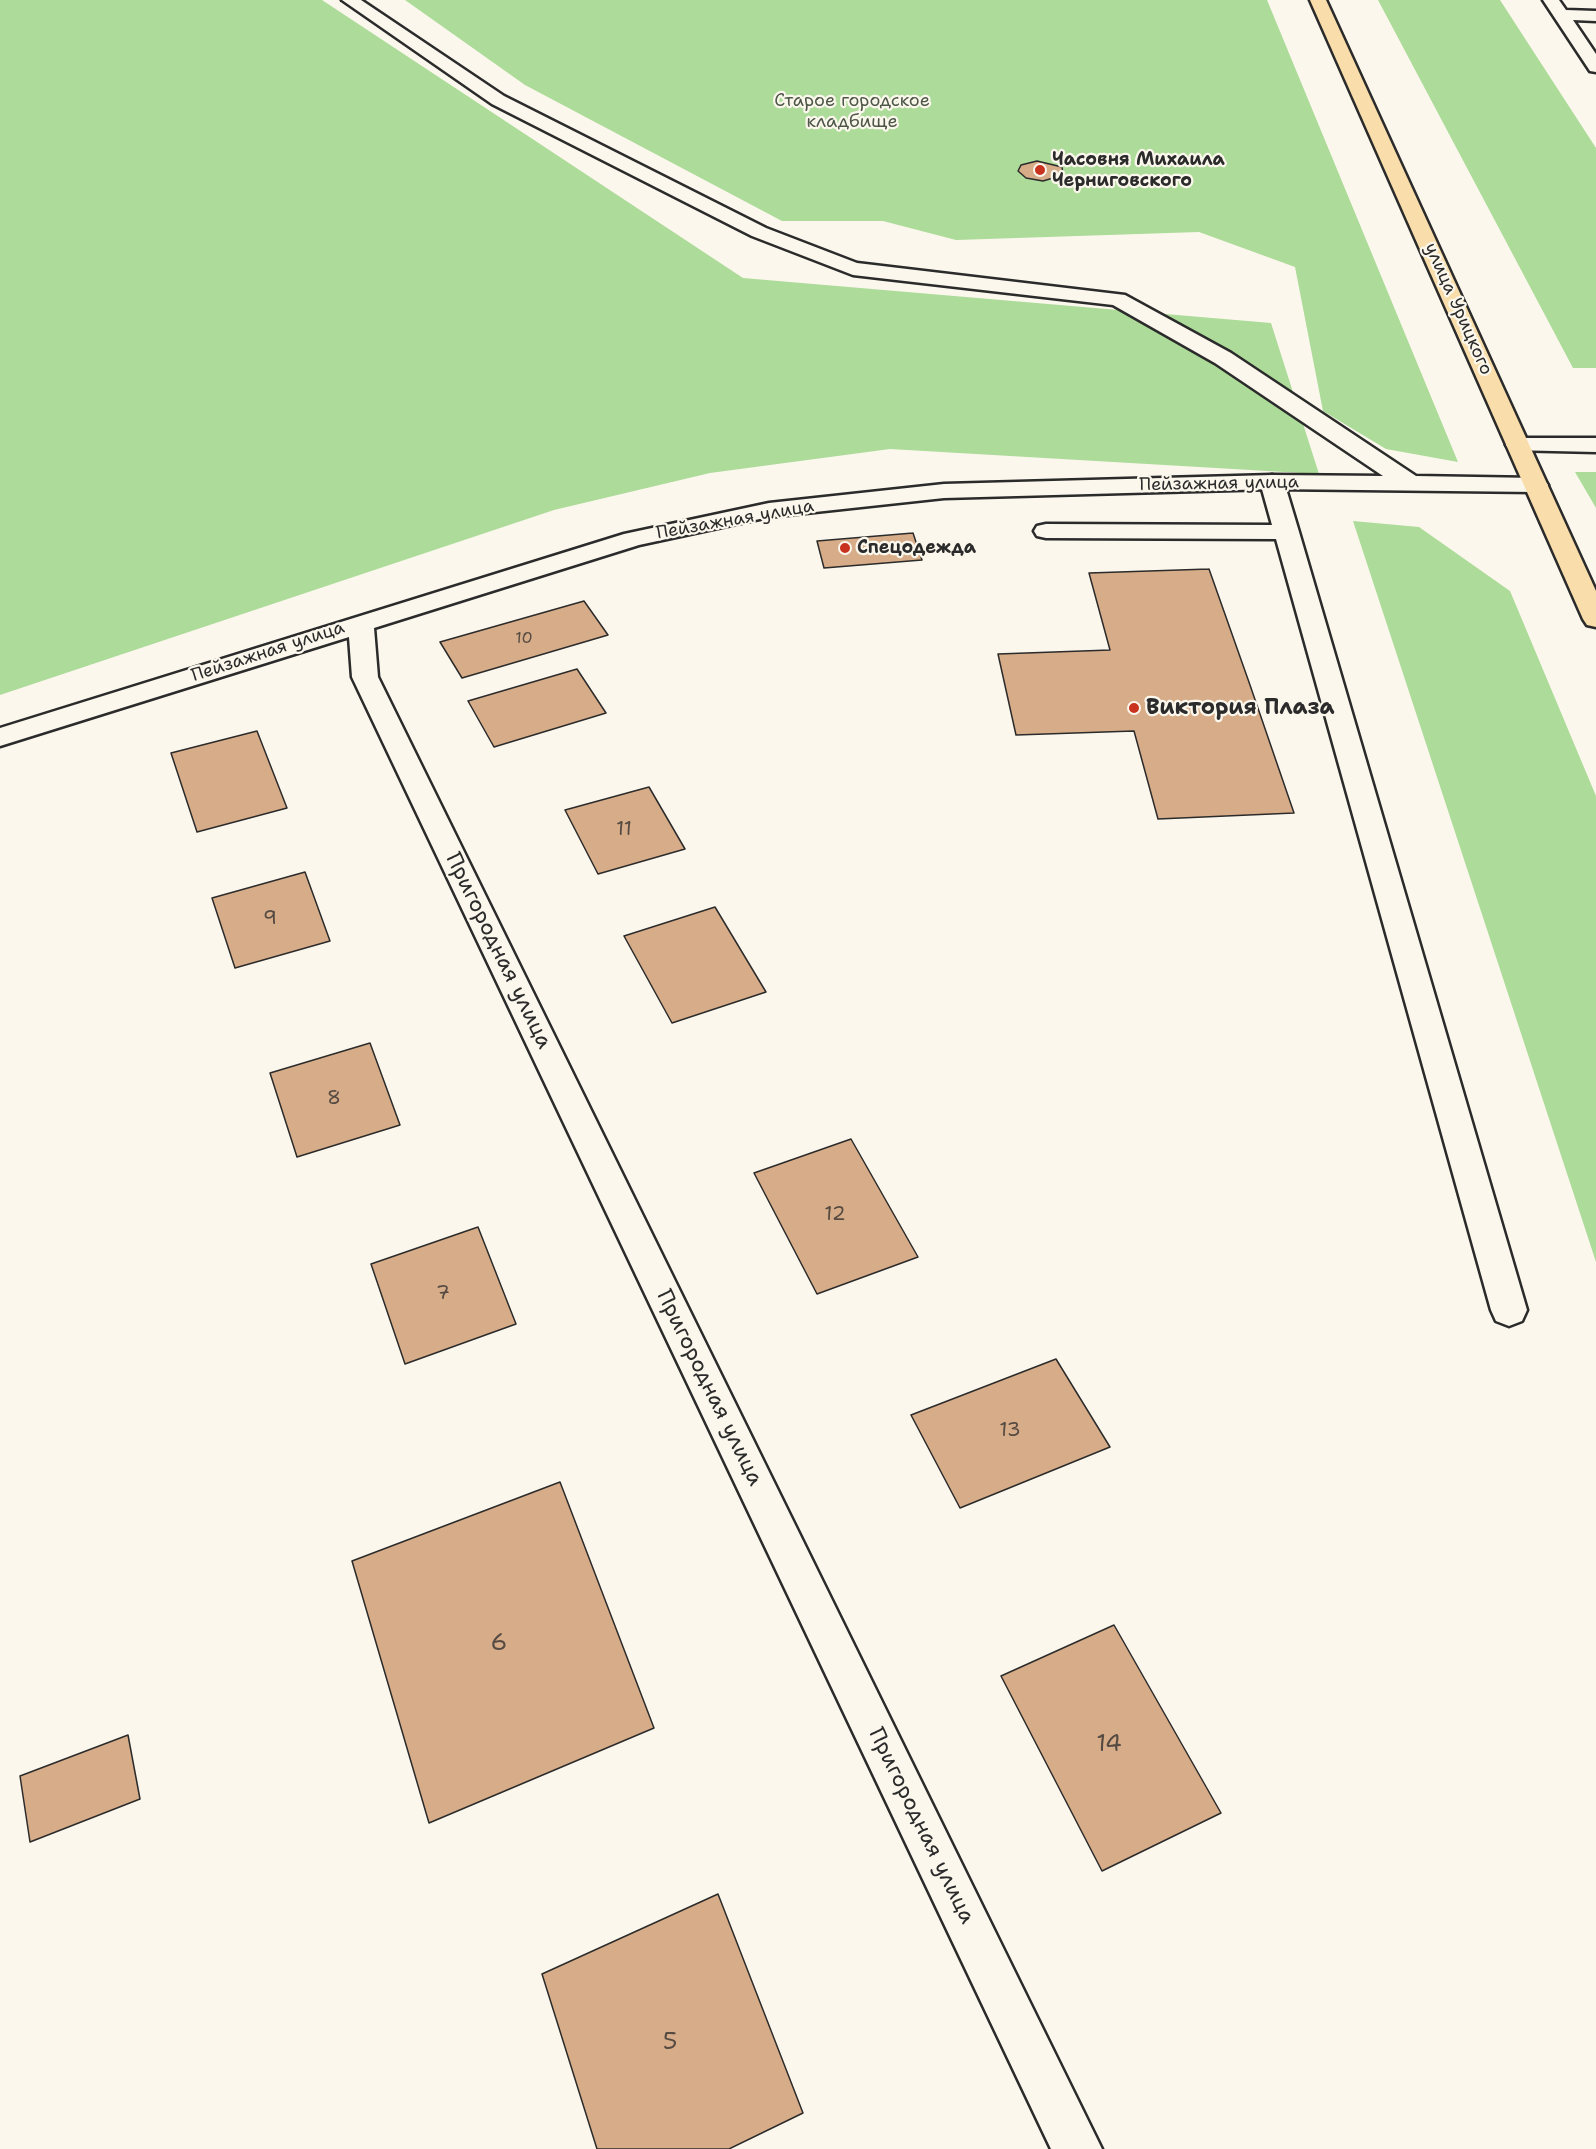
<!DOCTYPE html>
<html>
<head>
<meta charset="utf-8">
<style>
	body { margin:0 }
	canvas { display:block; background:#fbf7ec }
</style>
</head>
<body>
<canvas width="1596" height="2149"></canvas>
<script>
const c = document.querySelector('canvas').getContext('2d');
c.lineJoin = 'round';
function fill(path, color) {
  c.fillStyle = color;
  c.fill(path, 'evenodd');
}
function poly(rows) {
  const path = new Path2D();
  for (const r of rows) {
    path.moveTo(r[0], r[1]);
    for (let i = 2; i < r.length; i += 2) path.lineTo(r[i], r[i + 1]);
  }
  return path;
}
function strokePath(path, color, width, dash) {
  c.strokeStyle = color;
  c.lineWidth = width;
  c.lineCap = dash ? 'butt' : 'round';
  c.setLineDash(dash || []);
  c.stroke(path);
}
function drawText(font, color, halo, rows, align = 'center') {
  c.font = font + ' "Shantell Sans",sans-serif';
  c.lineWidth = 4.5;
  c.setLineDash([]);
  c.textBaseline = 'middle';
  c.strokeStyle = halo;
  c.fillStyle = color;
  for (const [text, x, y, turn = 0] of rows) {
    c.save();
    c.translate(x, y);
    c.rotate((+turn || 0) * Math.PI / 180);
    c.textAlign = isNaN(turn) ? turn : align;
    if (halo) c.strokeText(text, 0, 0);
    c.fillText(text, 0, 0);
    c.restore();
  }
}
const green = poly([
	[0,0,322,0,743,278,1271,323,1319,474,890,449,710,473,554,510,0,695],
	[405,0,1267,0,1458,462,1386,449,1323,411,1295,267,1199,232,956,240,883,221,782,221,525,85],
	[1378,0,1500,0,1596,148,1596,368,1573,368],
	[1575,472,1596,472,1596,508],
	[1353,521,1419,527,1510,591,1596,796,1596,1262]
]);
const building = poly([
	[1037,161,1062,167,1063,175,1043,181,1026,178,1018,171,1021,165,1037,161],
	[913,533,922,560,824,568,817,541,913,533],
	[1209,569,1250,685,1294,813,1158,819,1134,731,1016,735,998,654,1110,650,1089,573,1209,569],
	[584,601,608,635,462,678,440,642,584,601],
	[577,669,606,713,494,747,468,701,577,669],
	[257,731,287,808,197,832,171,753,257,731],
	[649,787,685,849,598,874,565,810,649,787],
	[305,872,330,941,235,968,212,898,305,872],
	[715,907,766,992,672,1023,624,936,715,907],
	[370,1043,400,1125,297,1157,270,1073,370,1043],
	[851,1139,918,1257,817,1294,754,1173,851,1139],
	[478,1227,516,1324,405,1364,371,1264,478,1227],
	[1056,1359,1110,1447,960,1508,911,1415,1056,1359],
	[560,1482,654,1728,429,1823,352,1561,560,1482],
	[1114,1625,1221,1813,1102,1871,1001,1676,1114,1625],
	[128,1735,140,1799,30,1842,20,1776,128,1735],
	[718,1894,803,2113,729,2149,597,2149,542,1974,718,1894]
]);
const lane = poly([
	[1543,0,1559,0,1566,10,1596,11,1596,21,1573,20,1596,54,1596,72,1590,71,1543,0],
	[1272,475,1280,477,1284,482,1299,532,1527,1310,1522,1321,1509,1326,1496,1321,1491,1310,1276,539,1046,538,1037,536,1034,531,1037,526,1046,524,1272,525,1260,482,1264,477,1272,475]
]);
const street = poly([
	[342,0,361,0,504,96,766,228,857,263,1125,295,1231,353,1416,476,1536,478,1544,480,1548,485,1544,490,1536,492,1272,489,944,498,769,517,639,545,374,628,378,677,1102,2149,1051,2149,352,677,349,637,0,746,0,728,624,534,769,503,944,484,1272,475,1383,476,1215,363,1113,305,853,275,752,236,492,104,342,0]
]);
const secondary = poly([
	[1518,438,1596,438,1596,452,1510,450,1506,445,1510,440,1518,438]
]);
const primary = poly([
	[1310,0,1326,0,1596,591,1596,627,1587,625,1583,619,1310,0]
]);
const markers = [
	[1040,170,6,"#c8321e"],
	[845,548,6,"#c8321e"],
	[1134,708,6,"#c8321e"]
];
const farNumbernames = [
	["10",524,639]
];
const farParknames = [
	["Старое городское",852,101],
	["кладбище",852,122]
];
const farPoinames = [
	["Часовня Михаила",1052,160],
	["Черниговского",1052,181],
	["Спецодежда",857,548]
];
const farStreetnames = [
	["улица Урицкого",1458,309,66],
	["Пейзажная улица",1219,484,-1],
	["Пейзажная улица",735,520,-10],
	["Пейзажная улица",268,652,-18]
];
const numberNames = [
	["11",624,830],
	["9",270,919],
	["8",334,1099],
	["12",835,1215],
	["7",443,1294],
	["13",1010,1431]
];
const poiNames = [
	["Виктория Плаза",1146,708]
];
const streetNames = [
	["Пригородная улица",498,951,64],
	["Пригородная улица",709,1388,64],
	["Пригородная улица",921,1826,64]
];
const nearNumbernames = [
	["6",499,1644],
	["14",1109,1745],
	["5",670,2043]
];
fill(green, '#addb9a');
fill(building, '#d7ac88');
strokePath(building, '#2b2b2b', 1.5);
strokePath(lane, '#2b2b2b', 5);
strokePath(street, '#2b2b2b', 5);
strokePath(secondary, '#2b2b2b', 5);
strokePath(primary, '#2b2b2b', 5);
fill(lane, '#fbf7ec');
fill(street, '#fbf7ec');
fill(secondary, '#fbf7ec');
fill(primary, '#f9deab');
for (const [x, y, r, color] of markers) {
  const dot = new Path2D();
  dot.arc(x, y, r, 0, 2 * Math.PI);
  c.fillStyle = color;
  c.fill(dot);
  strokePath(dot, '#fbf7ec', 2);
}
drawText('16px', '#564b42', null, farNumbernames);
drawText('18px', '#4c5747', '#fbf7ec', farParknames);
drawText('bold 18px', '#2b2b2b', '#fbf7ec', farPoinames, 'left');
drawText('18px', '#2b2b2b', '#fbf7ec', farStreetnames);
drawText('20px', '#564b42', null, numberNames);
drawText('bold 22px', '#2b2b2b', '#fbf7ec', poiNames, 'left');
drawText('22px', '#2b2b2b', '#fbf7ec', streetNames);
drawText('24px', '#564b42', null, nearNumbernames);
</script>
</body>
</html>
